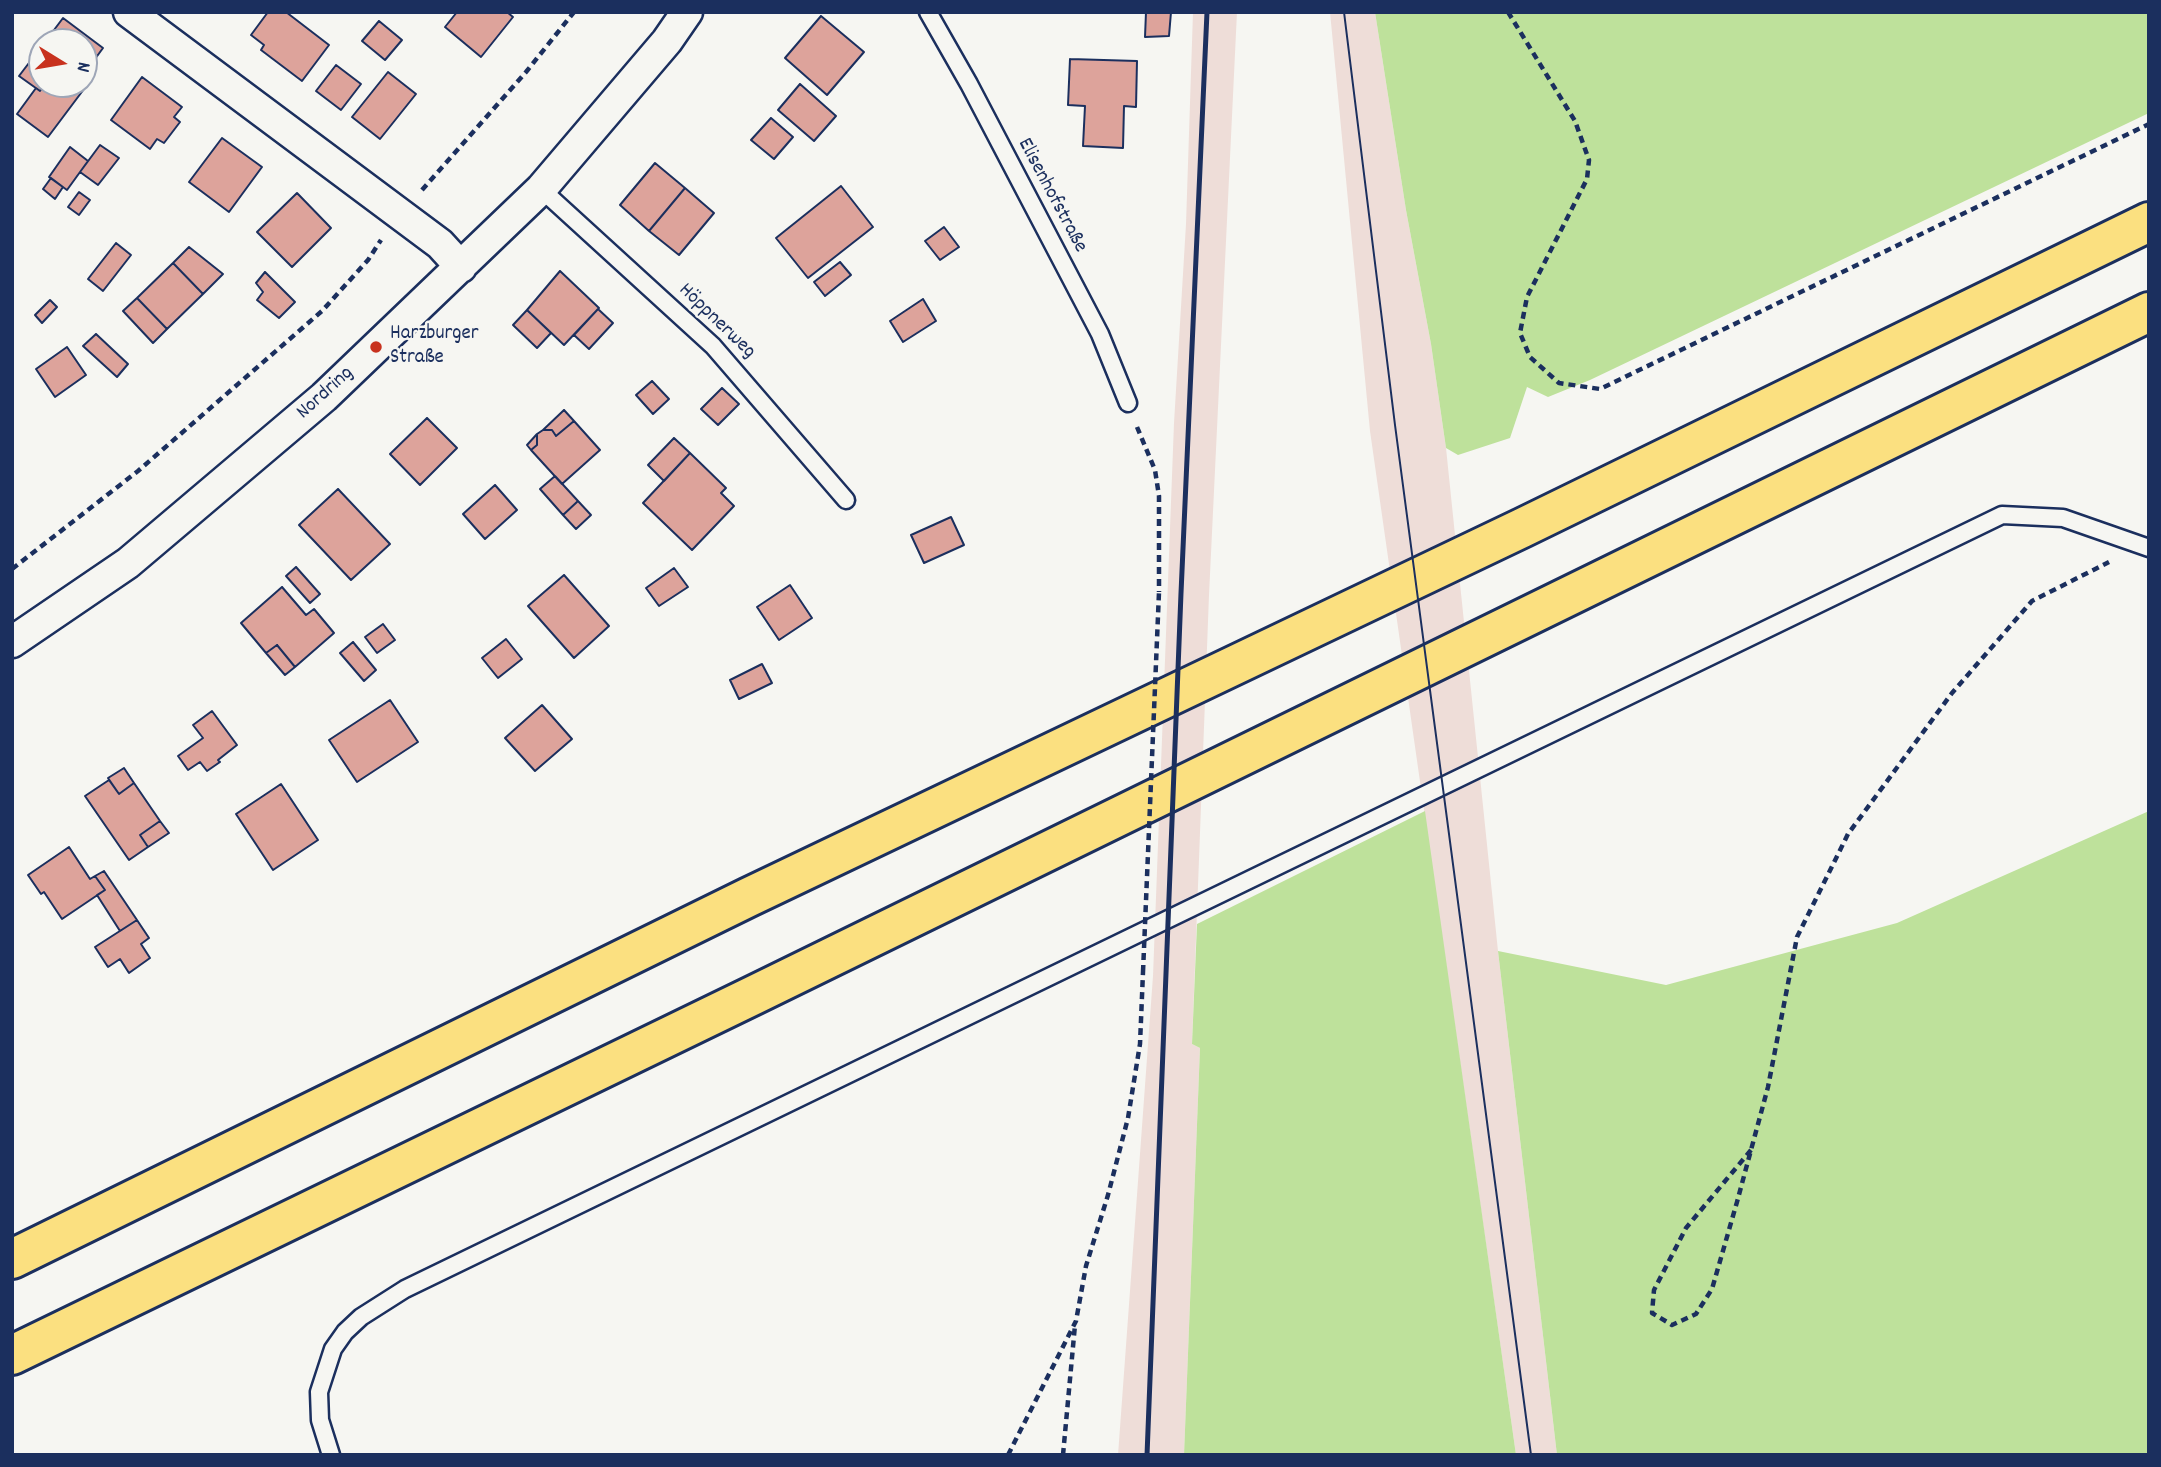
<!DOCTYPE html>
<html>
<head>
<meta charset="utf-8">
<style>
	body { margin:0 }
	#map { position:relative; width:2161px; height:1467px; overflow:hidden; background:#f6f6f2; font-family:Dekko,sans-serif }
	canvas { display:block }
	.frame { position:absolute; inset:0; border:14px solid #1b2f5e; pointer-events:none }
	.north { position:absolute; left:28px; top:28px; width:70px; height:70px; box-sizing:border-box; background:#f6f6f2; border:2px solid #9ea6b7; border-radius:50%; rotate:101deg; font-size:19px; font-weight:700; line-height:28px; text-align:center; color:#1b2f5e }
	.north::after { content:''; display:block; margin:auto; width:24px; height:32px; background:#c8321e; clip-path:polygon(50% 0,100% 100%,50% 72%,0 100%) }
</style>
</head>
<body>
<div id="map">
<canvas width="2161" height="1467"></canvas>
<div class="frame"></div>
<div class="north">N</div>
</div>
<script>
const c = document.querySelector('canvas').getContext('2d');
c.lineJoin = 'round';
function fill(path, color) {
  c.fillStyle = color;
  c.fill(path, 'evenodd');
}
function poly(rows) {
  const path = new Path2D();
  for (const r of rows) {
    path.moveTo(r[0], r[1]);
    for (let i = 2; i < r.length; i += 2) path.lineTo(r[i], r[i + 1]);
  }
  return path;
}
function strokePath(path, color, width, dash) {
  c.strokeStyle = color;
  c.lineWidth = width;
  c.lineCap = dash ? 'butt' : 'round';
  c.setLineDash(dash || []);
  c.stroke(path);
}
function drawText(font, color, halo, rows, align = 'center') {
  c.font = font + ' Dekko,sans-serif';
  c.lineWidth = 5;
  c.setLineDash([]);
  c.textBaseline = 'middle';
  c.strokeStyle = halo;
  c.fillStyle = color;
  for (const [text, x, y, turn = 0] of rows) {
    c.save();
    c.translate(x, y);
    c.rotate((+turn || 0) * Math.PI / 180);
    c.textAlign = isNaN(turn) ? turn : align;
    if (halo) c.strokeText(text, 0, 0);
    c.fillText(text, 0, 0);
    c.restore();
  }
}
const built = poly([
	[1193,12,1237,12,1209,595,1192,1044,1200,1048,1184,1455,1118,1455,1153,976,1174,423,1186,224],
	[1330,12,1375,12,1406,210,1431,344,1446,448,1498,951,1557,1455,1516,1455,1370,431]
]);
const green = poly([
	[1375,12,2149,12,2149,113,1590,380,1548,397,1527,387,1510,438,1458,455,1446,448,1431,344,1406,210],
	[1425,811,1516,1455,1184,1455,1200,1048,1192,1044,1197,924],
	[2149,811,2149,1455,1557,1455,1498,951,1666,985,1897,923]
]);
const building = poly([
	[268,12,286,12,329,45,302,81,261,50,264,45,251,35,268,12],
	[457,12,507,12,513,17,481,57,445,27,457,12],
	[1146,12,1171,12,1169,36,1145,37,1146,12],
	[821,16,864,52,827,95,785,58,821,16],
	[63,18,103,48,84,74,84,42,45,42,63,18],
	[379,21,402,40,385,60,362,41,379,21],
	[35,55,42,61,42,84,45,84,40,91,19,76,35,55],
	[1070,59,1137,61,1136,107,1124,106,1123,148,1083,146,1085,106,1068,105,1070,59],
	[336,65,361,84,341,110,316,91,336,65],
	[388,72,416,94,380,139,352,117,388,72],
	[142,77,182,107,174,117,180,122,164,143,157,139,150,149,111,120,142,77],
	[45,84,77,84,84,89,48,137,17,114,36,88,40,91,45,84],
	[800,84,836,116,814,141,778,110,800,84],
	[771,118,793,137,774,159,751,140,771,118],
	[222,138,262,167,229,212,189,182,222,138],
	[100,145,119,158,98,185,80,172,100,145],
	[70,147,88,161,67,190,49,177,70,147],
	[655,163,685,188,649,231,620,205,655,163],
	[51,178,63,187,55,199,43,189,51,178],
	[841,186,873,227,808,278,776,238,841,186],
	[685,188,714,213,679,255,649,231,685,188],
	[79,192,90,200,79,215,68,207,79,192],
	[297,193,331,228,292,267,257,232,297,193],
	[944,227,959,247,940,260,925,241,944,227],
	[116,243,131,255,103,291,88,279,116,243],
	[189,247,223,274,203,294,173,263,189,247],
	[840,262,851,275,825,296,814,282,840,262],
	[173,263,203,294,167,329,137,298,173,263],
	[560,271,599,308,564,345,527,310,560,271],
	[265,272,295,302,279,318,257,300,263,292,256,283,265,272],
	[137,298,167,329,153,343,123,311,137,298],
	[923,299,936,321,903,342,890,321,923,299],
	[50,300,57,307,42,323,35,315,50,300],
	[598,309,613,323,589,349,574,335,598,309],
	[527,310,551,333,537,348,513,325,527,310],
	[96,334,128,364,117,377,83,346,96,334],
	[67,347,86,375,55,397,36,369,67,347],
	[652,381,669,399,653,414,636,395,652,381],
	[722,388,739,404,718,425,701,409,722,388],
	[564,410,574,421,556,436,552,430,543,430,564,410],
	[427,418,457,448,420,485,390,454,427,418],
	[574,421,600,450,562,484,531,450,537,445,537,434,543,430,552,430,556,436,574,421],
	[537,434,537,445,531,450,527,445,537,434],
	[674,438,690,453,664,481,648,465,674,438],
	[690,453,726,488,721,493,734,506,692,550,643,503,690,453],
	[555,476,578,501,563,515,540,489,555,476],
	[495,485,517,510,485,539,463,514,495,485],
	[338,489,390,544,351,580,299,525,338,489],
	[578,501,591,515,576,529,563,515,578,501],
	[951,517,964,545,924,563,911,535,951,517],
	[296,567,320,594,310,603,286,576,296,567],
	[674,568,688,587,659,606,646,588,674,568],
	[564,575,609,626,574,658,528,606,564,575],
	[790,585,812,618,779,640,757,607,790,585],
	[282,587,306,615,314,609,334,633,295,667,277,645,266,653,241,623,282,587],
	[383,624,395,640,377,653,365,637,383,624],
	[506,639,522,659,498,678,482,658,506,639],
	[353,642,376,670,364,681,340,653,353,642],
	[277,645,295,667,285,675,266,653,277,645],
	[762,664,772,683,739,699,730,680,762,664],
	[390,700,418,742,357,782,329,740,390,700],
	[542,705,572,739,535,771,505,738,542,705],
	[212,711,237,745,218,760,220,762,207,771,200,762,188,770,178,756,203,738,193,725,212,711],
	[124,768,134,783,119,794,108,778,124,768],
	[109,780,119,794,134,783,160,821,140,835,148,847,129,860,85,796,109,780],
	[281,784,318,840,273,870,236,814,281,784],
	[160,821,169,833,148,847,140,835,160,821],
	[69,847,90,879,95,876,105,890,62,919,44,892,41,894,28,875,69,847],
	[104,871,137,920,120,931,97,895,105,890,95,876,104,871],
	[137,920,149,938,141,944,150,958,129,973,120,959,108,967,95,947,137,920]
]);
const path = poly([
	[1508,12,1575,121,1589,160,1587,179,1527,297,1520,333,1530,357,1559,383,1600,389,2149,124],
	[422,190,526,72,574,12],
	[1137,427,1155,470,1159,496,1159,592],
	[12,569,138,471,322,311,368,260,381,240],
	[1751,1150,1686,1228,1654,1290,1652,1313,1672,1325,1696,1314,1712,1289,1737,1202,1751,1150,1768,1087,1797,937,1848,834,1952,693,2032,601,2109,562],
	[1008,1455,1076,1321,1086,1266,1108,1195,1128,1118,1140,1044,1143,972],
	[1063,1455,1075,1325]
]);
const service = poly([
	[928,12,969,84,1100,334,1128,403],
	[541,189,713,346,846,500],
	[331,1455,320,1420,319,1392,333,1349,345,1332,361,1317,405,1289,2002,515,2063,518,2149,548]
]);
const minor = poly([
	[129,12,440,244,461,267],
	[12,642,128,563,324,397,541,189,667,41,687,12]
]);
const motorway = poly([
	[12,1259,749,897,1522,528,2149,222],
	[12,1355,754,995,2149,312]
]);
const tram = poly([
	[1344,12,1395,425,1531,1455]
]);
const rail = poly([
	[1147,1455,1181,593,1207,12]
]);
const pathBridge = poly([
	[1143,972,1159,592]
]);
const markers = [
	[376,347,7,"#c8321e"]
];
const streetNames = [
	["Elisenhofstraße",1051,196,62],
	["Höppnerweg",716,322,44],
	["Nordring",326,394,-42]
];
const poiNames = [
	["Harzburger",390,335],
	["Straße",390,359]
];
fill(built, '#eeddd8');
fill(green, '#bee19b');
fill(building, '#dda39b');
strokePath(building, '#1b2f5e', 2);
strokePath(service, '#1b2f5e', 21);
strokePath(minor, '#1b2f5e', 35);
strokePath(motorway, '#1b2f5e', 44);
strokePath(path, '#1b2f5e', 4.5, [7, 5]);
strokePath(service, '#f6f6f2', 16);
strokePath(minor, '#f6f6f2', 30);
strokePath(motorway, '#fbe080', 38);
strokePath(tram, '#1b2f5e', 2);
strokePath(rail, '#1b2f5e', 5);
strokePath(pathBridge, '#1b2f5e', 4.5, [7, 5]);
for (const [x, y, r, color] of markers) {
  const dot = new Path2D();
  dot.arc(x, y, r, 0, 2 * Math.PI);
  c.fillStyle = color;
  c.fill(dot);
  strokePath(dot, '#f6f6f2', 2.5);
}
drawText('21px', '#1b2f5e', '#f6f6f2', streetNames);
drawText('21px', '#1b2f5e', '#f6f6f2', poiNames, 'left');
</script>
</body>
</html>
